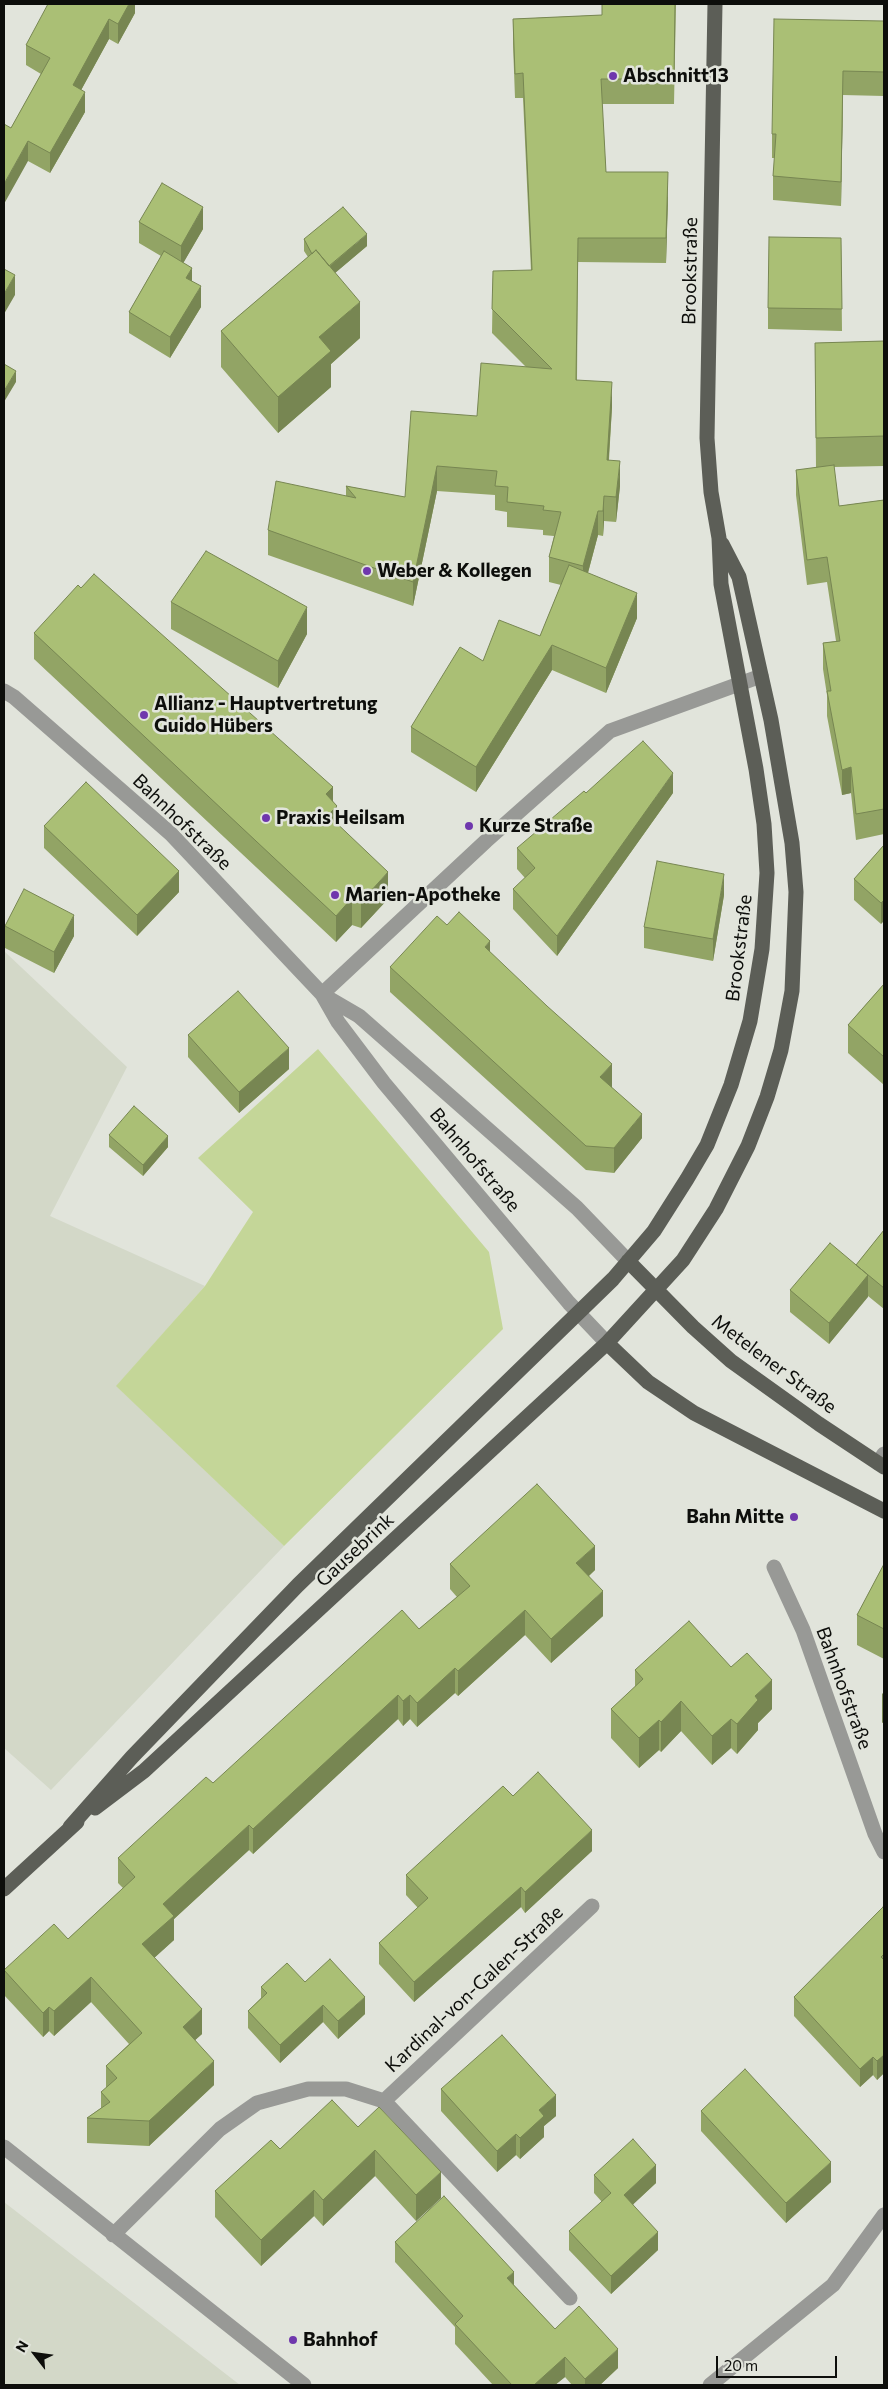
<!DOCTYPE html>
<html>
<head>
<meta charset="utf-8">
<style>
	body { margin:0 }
	#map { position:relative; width:888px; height:2389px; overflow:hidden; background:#e1e4db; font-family:Commissioner,sans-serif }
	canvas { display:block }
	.frame { position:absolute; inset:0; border:5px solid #0d0e0b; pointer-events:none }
	.north { position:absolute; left:10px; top:2329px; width:50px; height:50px; -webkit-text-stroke:4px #e1e4db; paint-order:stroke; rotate:300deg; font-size:14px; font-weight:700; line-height:20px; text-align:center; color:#0d0e0b }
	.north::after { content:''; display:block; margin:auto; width:18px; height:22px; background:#0d0e0b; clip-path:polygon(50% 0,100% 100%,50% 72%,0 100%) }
	.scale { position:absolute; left:716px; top:2356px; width:121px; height:22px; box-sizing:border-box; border:2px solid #0d0e0b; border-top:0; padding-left:6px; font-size:15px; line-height:18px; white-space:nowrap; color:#0d0e0b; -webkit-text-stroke:4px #e1e4db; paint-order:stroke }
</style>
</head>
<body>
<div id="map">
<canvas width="888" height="2389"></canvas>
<div class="frame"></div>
<div class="north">N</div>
<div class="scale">20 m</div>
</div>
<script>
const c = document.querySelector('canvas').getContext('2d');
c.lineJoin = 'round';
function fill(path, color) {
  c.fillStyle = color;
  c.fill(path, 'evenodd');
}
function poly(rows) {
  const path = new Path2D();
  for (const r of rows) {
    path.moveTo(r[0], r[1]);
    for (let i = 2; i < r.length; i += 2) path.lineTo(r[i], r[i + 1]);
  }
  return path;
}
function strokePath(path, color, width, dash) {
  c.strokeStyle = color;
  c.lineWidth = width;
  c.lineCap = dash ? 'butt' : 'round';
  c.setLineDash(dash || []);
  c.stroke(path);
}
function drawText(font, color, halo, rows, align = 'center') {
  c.font = font + ' Commissioner,sans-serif';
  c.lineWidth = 5;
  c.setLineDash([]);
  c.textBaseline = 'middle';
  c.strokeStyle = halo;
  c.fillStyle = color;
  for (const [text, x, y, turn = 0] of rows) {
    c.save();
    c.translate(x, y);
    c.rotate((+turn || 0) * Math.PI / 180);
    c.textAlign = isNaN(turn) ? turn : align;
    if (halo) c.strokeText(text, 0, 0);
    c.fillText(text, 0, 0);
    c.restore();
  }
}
const built = poly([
	[4,951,127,1067,50,1216,205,1286,117,1386,284,1546,51,1790,4,1748],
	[4,2202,240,2385,4,2385]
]);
const green = poly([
	[318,1049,489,1252,503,1329,284,1546,116,1386,205,1286,253,1212,198,1158]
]);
const minor = poly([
	[4,691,14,697,171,834,322,994,338,1022,384,1083,569,1303,607,1343],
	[322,994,486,841,610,731,761,676],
	[323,995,359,1016,577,1208,628,1261],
	[878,1463,884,1454],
	[774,1567,803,1630,875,1834,884,1852],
	[384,2101,592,1906],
	[4,2147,304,2385],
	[113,2235,220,2129,257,2103,308,2089,346,2089,384,2101,570,2298],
	[710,2385,833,2285,884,2215]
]);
const major = poly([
	[628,1261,693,1327,731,1361,819,1424,884,1467],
	[607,1343,648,1382,694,1413,884,1511],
	[95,1808,144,1771,607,1343,683,1260,716,1209,748,1146,767,1097,781,1050,792,991,796,892,792,843,771,720,739,577,722,544],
	[70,1827,132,1757,298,1585,613,1279,654,1231,687,1179,707,1145,731,1085,750,1021,762,949,767,873,764,824,756,769,721,584,719,538,711,492,707,438,715,4],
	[4,1889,77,1822]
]);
const wall = poly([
	[135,4,135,13,118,44,109,39,81,90,85,112,50,173,28,161,11,128,41,74,26,65,26,45],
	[676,4,674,104,602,104,606,172,668,197,666,263,578,262,577,380,612,407,609,460,620,486,616,522,604,521,603,536,598,535,588,573,637,618,606,693,552,670,476,792,411,752,411,727,483,661,540,636,561,585,549,582,549,557,554,536,543,535,543,530,507,527,507,512,495,510,495,495,437,491,413,606,268,555,268,530,346,496,346,486,405,497,477,416,526,367,492,333,493,271,531,271,523,98,515,98,513,44,513,19,602,15],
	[884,21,884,96,843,95,841,206,773,200,773,176,775,158,772,158,772,134],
	[139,222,203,229,183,263,192,281,201,307,170,358,129,333,129,312,161,256,139,243],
	[841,238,842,331,768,329,768,308],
	[304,239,367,246,335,273,360,338,331,364,331,387,278,433,221,367,221,331,308,257,304,251],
	[884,341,884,466,834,467,839,506,884,500,884,834,856,840,851,793,842,795,827,716,827,695,823,669,823,643,836,641,827,582,807,585,796,495,796,470,816,468,815,343],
	[171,602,307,634,278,688,171,629],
	[34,633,333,801,337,824,388,899,361,928,352,925,336,942,34,659],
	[673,793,557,956,513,909,513,889,525,878,517,869,517,848],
	[44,826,179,892,137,936,44,848],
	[884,845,881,924,854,900,854,879],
	[724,895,713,961,644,948,644,927],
	[447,925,490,952,612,1088,642,1138,614,1173,586,1170,390,992,390,967],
	[5,926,74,936,54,973,5,948],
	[884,984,884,1085,848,1053,848,1025],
	[188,1035,289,1069,239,1113,188,1057],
	[109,1135,168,1147,143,1176,109,1147],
	[884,1230,884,1309,868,1296,829,1344,790,1312,790,1290,856,1265],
	[450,1564,595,1570,589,1576,603,1616,551,1663,525,1635,458,1696,455,1693,417,1727,410,1719,403,1726,398,1719,253,1854,249,1850,174,1919,174,1940,154,1958,202,2034,195,2040,214,2085,149,2146,87,2143,87,2118,101,2108,101,2092,106,2088,106,2066,129,2044,91,2002,54,2036,49,2031,43,2037,4,1995,4,1970,68,1939,123,1888,118,1883,118,1858,213,1783,419,1629,457,1597,450,1589],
	[884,1564,884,1659,857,1645,857,1615],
	[731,1667,772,1709,758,1723,758,1730,737,1754,731,1748,712,1765,681,1731,661,1752,659,1750,639,1768,611,1738,611,1709,635,1687,635,1670],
	[513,1796,592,1851,525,1913,521,1907,414,2002,379,1964,379,1943,418,1908,406,1895,406,1875],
	[884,1909,884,2073,877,2080,873,2075,860,2087,794,2016,794,1997],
	[305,1982,365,2014,338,2039,323,2022,280,2063,248,2028,248,2011,261,1998,261,1987],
	[441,2089,556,2116,544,2126,544,2137,520,2159,516,2155,497,2172,441,2111],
	[701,2111,831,2182,786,2223,701,2131],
	[358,2127,441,2198,416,2221,375,2176,323,2226,314,2216,261,2266,215,2217,215,2191,280,2149],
	[594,2175,656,2183,633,2204,658,2250,611,2294,569,2250,569,2231,602,2202,594,2193],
	[395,2242,514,2285,555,2329,618,2368,600,2385,572,2385,565,2377,555,2385,493,2385,455,2344,455,2327,395,2262]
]);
const shadedWall = poly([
	[129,4,135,4,135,13,118,44,118,24],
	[109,19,109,39,73,105,73,85],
	[843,71,843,95,841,206,841,182],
	[85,92,85,112,50,173,50,153],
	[28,141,28,161,4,204,4,184],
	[668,172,668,197,666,263,666,238],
	[203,207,203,229,181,267,181,246],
	[367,234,367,246,322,284,322,273],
	[192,268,192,289,186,278],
	[15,275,15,295,4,314,4,294],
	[201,286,201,307,170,358,170,337],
	[360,302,360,338,331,364,331,387,278,433,278,397,319,337],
	[16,371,16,382,4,402,4,391],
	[612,382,612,407,607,484,607,460],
	[620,461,620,486,616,522,616,497],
	[437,466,437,491,413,606,413,582],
	[604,496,604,521,603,536,603,511],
	[598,511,598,535,583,591,583,566],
	[637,593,637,618,606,693,606,668],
	[307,607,307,634,278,688,278,661],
	[552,645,552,670,476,792,476,767],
	[851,767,851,793,842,795,842,770],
	[673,773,673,793,557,956,557,936],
	[333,787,333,810,337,806,337,832,328,841,326,794],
	[179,871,179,892,137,936,137,915],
	[388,872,388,899,361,928,361,902],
	[724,874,724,895,713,961,713,939],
	[352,898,352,925,336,942,336,916],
	[884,900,884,921,881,924,881,903],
	[74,915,74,936,54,973,54,952],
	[490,941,490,966,485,947],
	[289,1048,289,1069,239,1113,239,1092],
	[612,1064,612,1089,600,1077],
	[642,1114,642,1138,614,1173,614,1148],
	[168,1136,168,1147,143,1176,143,1165],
	[868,1275,868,1297,829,1344,829,1323],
	[595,1546,595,1570,576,1587,576,1563],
	[603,1591,603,1616,551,1663,551,1639],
	[525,1610,525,1635,458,1696,458,1671],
	[455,1668,455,1693,417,1727,417,1703],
	[772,1680,772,1709,758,1723,758,1730,737,1754,737,1724,755,1696],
	[884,1692,884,1722,882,1723,882,1694],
	[398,1695,398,1719,253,1854,253,1829],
	[410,1695,410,1719,403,1726,403,1701],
	[681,1701,681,1731,661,1752,661,1722],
	[731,1719,731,1748,712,1765,712,1736],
	[659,1720,659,1750,639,1768,639,1738],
	[249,1825,249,1850,174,1919,174,1940,142,1969,142,1944,163,1904],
	[592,1830,592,1851,525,1913,525,1892],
	[521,1887,521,1907,414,2002,414,1982],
	[91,1977,91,2002,54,2036,54,2011],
	[365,1997,365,2014,338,2039,338,2021],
	[323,2005,323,2022,280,2063,280,2045],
	[49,2007,49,2031,43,2037,43,2013],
	[202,2009,202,2034,183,2051,183,2027],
	[884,2055,884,2073,877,2080,877,2061],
	[873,2057,873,2075,860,2087,860,2069],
	[214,2061,214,2085,149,2146,149,2121],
	[556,2095,556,2116,544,2126,544,2137,520,2159,520,2138,539,2110],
	[516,2134,516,2155,497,2172,497,2151],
	[375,2150,375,2176,323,2226,323,2200],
	[831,2162,831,2182,786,2223,786,2203],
	[656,2165,656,2183,624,2213,624,2195],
	[441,2172,441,2198,416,2221,416,2195],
	[314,2190,314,2216,261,2266,261,2240],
	[658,2232,658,2250,611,2294,611,2276],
	[514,2272,514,2291,507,2278],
	[618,2349,618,2368,600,2385,585,2385,585,2379],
	[565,2357,565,2377,555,2385,534,2385]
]);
const building = poly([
	[48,4,129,4,118,24,109,19,73,85,85,92,50,153,28,141,4,184,4,124,11,128,50,58,26,45,48,4],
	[602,4,675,4,674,79,601,79,606,172,668,172,666,238,578,238,576,380,612,382,607,460,620,461,616,497,604,496,603,511,598,511,583,566,549,557,561,512,543,510,544,506,507,502,508,487,495,486,497,471,437,466,413,582,268,530,276,481,356,498,346,486,405,497,411,411,477,416,481,363,552,369,492,309,493,271,532,270,523,73,515,74,513,19,602,15,602,4],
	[774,19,884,21,884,72,843,71,841,182,773,176,776,134,772,134,774,19],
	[162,183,203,207,181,246,139,222,162,183],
	[343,207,367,234,329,266,316,250,312,254,304,239,343,207],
	[769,237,841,238,842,309,768,308,769,237],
	[316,250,360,302,319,337,331,351,278,397,221,331,316,250],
	[164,251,192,268,186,278,201,286,170,337,129,312,164,251],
	[4,269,15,275,4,294,4,269],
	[884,341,884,436,816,438,815,343,884,341],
	[4,364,16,371,4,391,4,364],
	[834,465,839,506,884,500,884,809,856,814,851,767,842,770,827,691,831,691,823,643,840,641,827,557,807,560,796,470,834,465],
	[206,551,307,607,278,661,171,602,206,551],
	[569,565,637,593,606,668,552,645,476,767,411,727,460,647,483,661,499,620,540,636,569,565],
	[94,574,333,787,326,794,337,806,328,815,388,872,361,902,352,898,336,916,34,633,78,585,81,588,94,574],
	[643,741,673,773,557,936,513,889,535,868,517,848,584,791,586,793,643,741],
	[86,782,179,871,137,915,44,826,86,782],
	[884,845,884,900,881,903,854,879,884,845],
	[657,861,724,874,713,939,644,927,657,861],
	[24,889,74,915,54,952,5,926,24,889],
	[459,912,490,941,485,947,547,1006,612,1064,600,1077,642,1114,614,1148,586,1146,390,967,437,916,447,925,459,912],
	[884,984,884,1057,848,1025,884,984],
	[238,991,289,1048,239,1092,188,1035,238,991],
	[134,1106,168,1136,143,1165,109,1135,134,1106],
	[884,1230,884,1288,856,1265,884,1230],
	[830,1243,868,1275,829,1323,790,1290,830,1243],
	[537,1484,595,1546,576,1563,603,1591,551,1639,525,1610,458,1671,455,1668,417,1703,410,1695,403,1701,398,1695,253,1829,249,1825,163,1904,174,1916,142,1944,202,2009,183,2027,214,2061,149,2121,87,2118,110,2102,101,2092,117,2078,106,2066,142,2033,91,1977,54,2011,49,2007,43,2013,4,1970,54,1924,68,1939,135,1877,118,1858,206,1777,213,1783,402,1610,419,1629,470,1586,450,1564,537,1484],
	[884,1564,884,1629,857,1615,884,1564],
	[689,1621,731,1667,747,1653,772,1680,755,1696,758,1700,737,1724,731,1719,712,1736,681,1701,661,1722,659,1720,639,1738,611,1709,643,1679,635,1670,689,1621],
	[538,1772,592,1830,525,1892,521,1887,414,1982,379,1943,428,1898,406,1875,503,1786,513,1796,538,1772],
	[883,1907,884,1909,884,1954,881,1957,884,1960,884,2055,877,2061,873,2057,860,2069,794,1997,883,1907],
	[330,1959,365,1997,338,2021,323,2005,280,2045,248,2011,267,1993,261,1987,287,1963,305,1982,330,1959],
	[502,2035,556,2095,539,2110,544,2116,520,2138,516,2134,497,2151,441,2089,502,2035],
	[745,2069,831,2162,786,2203,701,2111,745,2069],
	[332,2100,358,2127,379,2107,441,2172,416,2195,375,2150,323,2200,314,2190,261,2240,215,2191,271,2140,280,2149,332,2100],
	[633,2139,656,2165,624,2195,658,2232,611,2276,569,2231,611,2193,594,2175,633,2139],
	[444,2196,514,2272,507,2278,555,2329,579,2306,618,2349,585,2379,565,2357,534,2385,512,2385,455,2324,463,2316,395,2242,444,2196]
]);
const markers = [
	[613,76,5,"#6f37ad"],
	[367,571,5,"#6f37ad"],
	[144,715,5,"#6f37ad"],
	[266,818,5,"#6f37ad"],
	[469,826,5,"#6f37ad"],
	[335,895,5,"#6f37ad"],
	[794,1517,5,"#6f37ad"],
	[293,2340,5,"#6f37ad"]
];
const poiNames = [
	["Abschnitt13",623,76],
	["Weber & Kollegen",377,571],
	["Allianz - Hauptvertretung",154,704],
	["Guido Hübers",154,726],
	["Praxis Heilsam",276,818],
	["Kurze Straße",479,826],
	["Marien-Apotheke",345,895],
	["Bahn Mitte",784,1517,"right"],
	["Bahnhof",303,2340]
];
const streetNames = [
	["Brookstraße",690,271,-89],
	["Bahnhofstraße",182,822,44],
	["Brookstraße",739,948,-83],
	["Bahnhofstraße",475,1160,50],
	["Metelener Straße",774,1364,37],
	["Gausebrink",355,1550,-43],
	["Bahnhofstraße",844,1688,70],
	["Kardinal-von-Galen-Straße",474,1989,-43]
];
fill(built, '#d3d8c8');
fill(green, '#c4d698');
strokePath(minor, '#989996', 15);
strokePath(major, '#5c5e57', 15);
fill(wall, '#92a465');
fill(shadedWall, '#778652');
fill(building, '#aabf75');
strokePath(building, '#778652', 1);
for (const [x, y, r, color] of markers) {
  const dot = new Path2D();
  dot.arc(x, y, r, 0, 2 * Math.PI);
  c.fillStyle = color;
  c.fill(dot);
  strokePath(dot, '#e1e4db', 2);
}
drawText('bold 19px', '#0d0e0b', '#e1e4db', poiNames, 'left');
drawText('19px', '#0d0e0b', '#e1e4db', streetNames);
</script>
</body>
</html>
